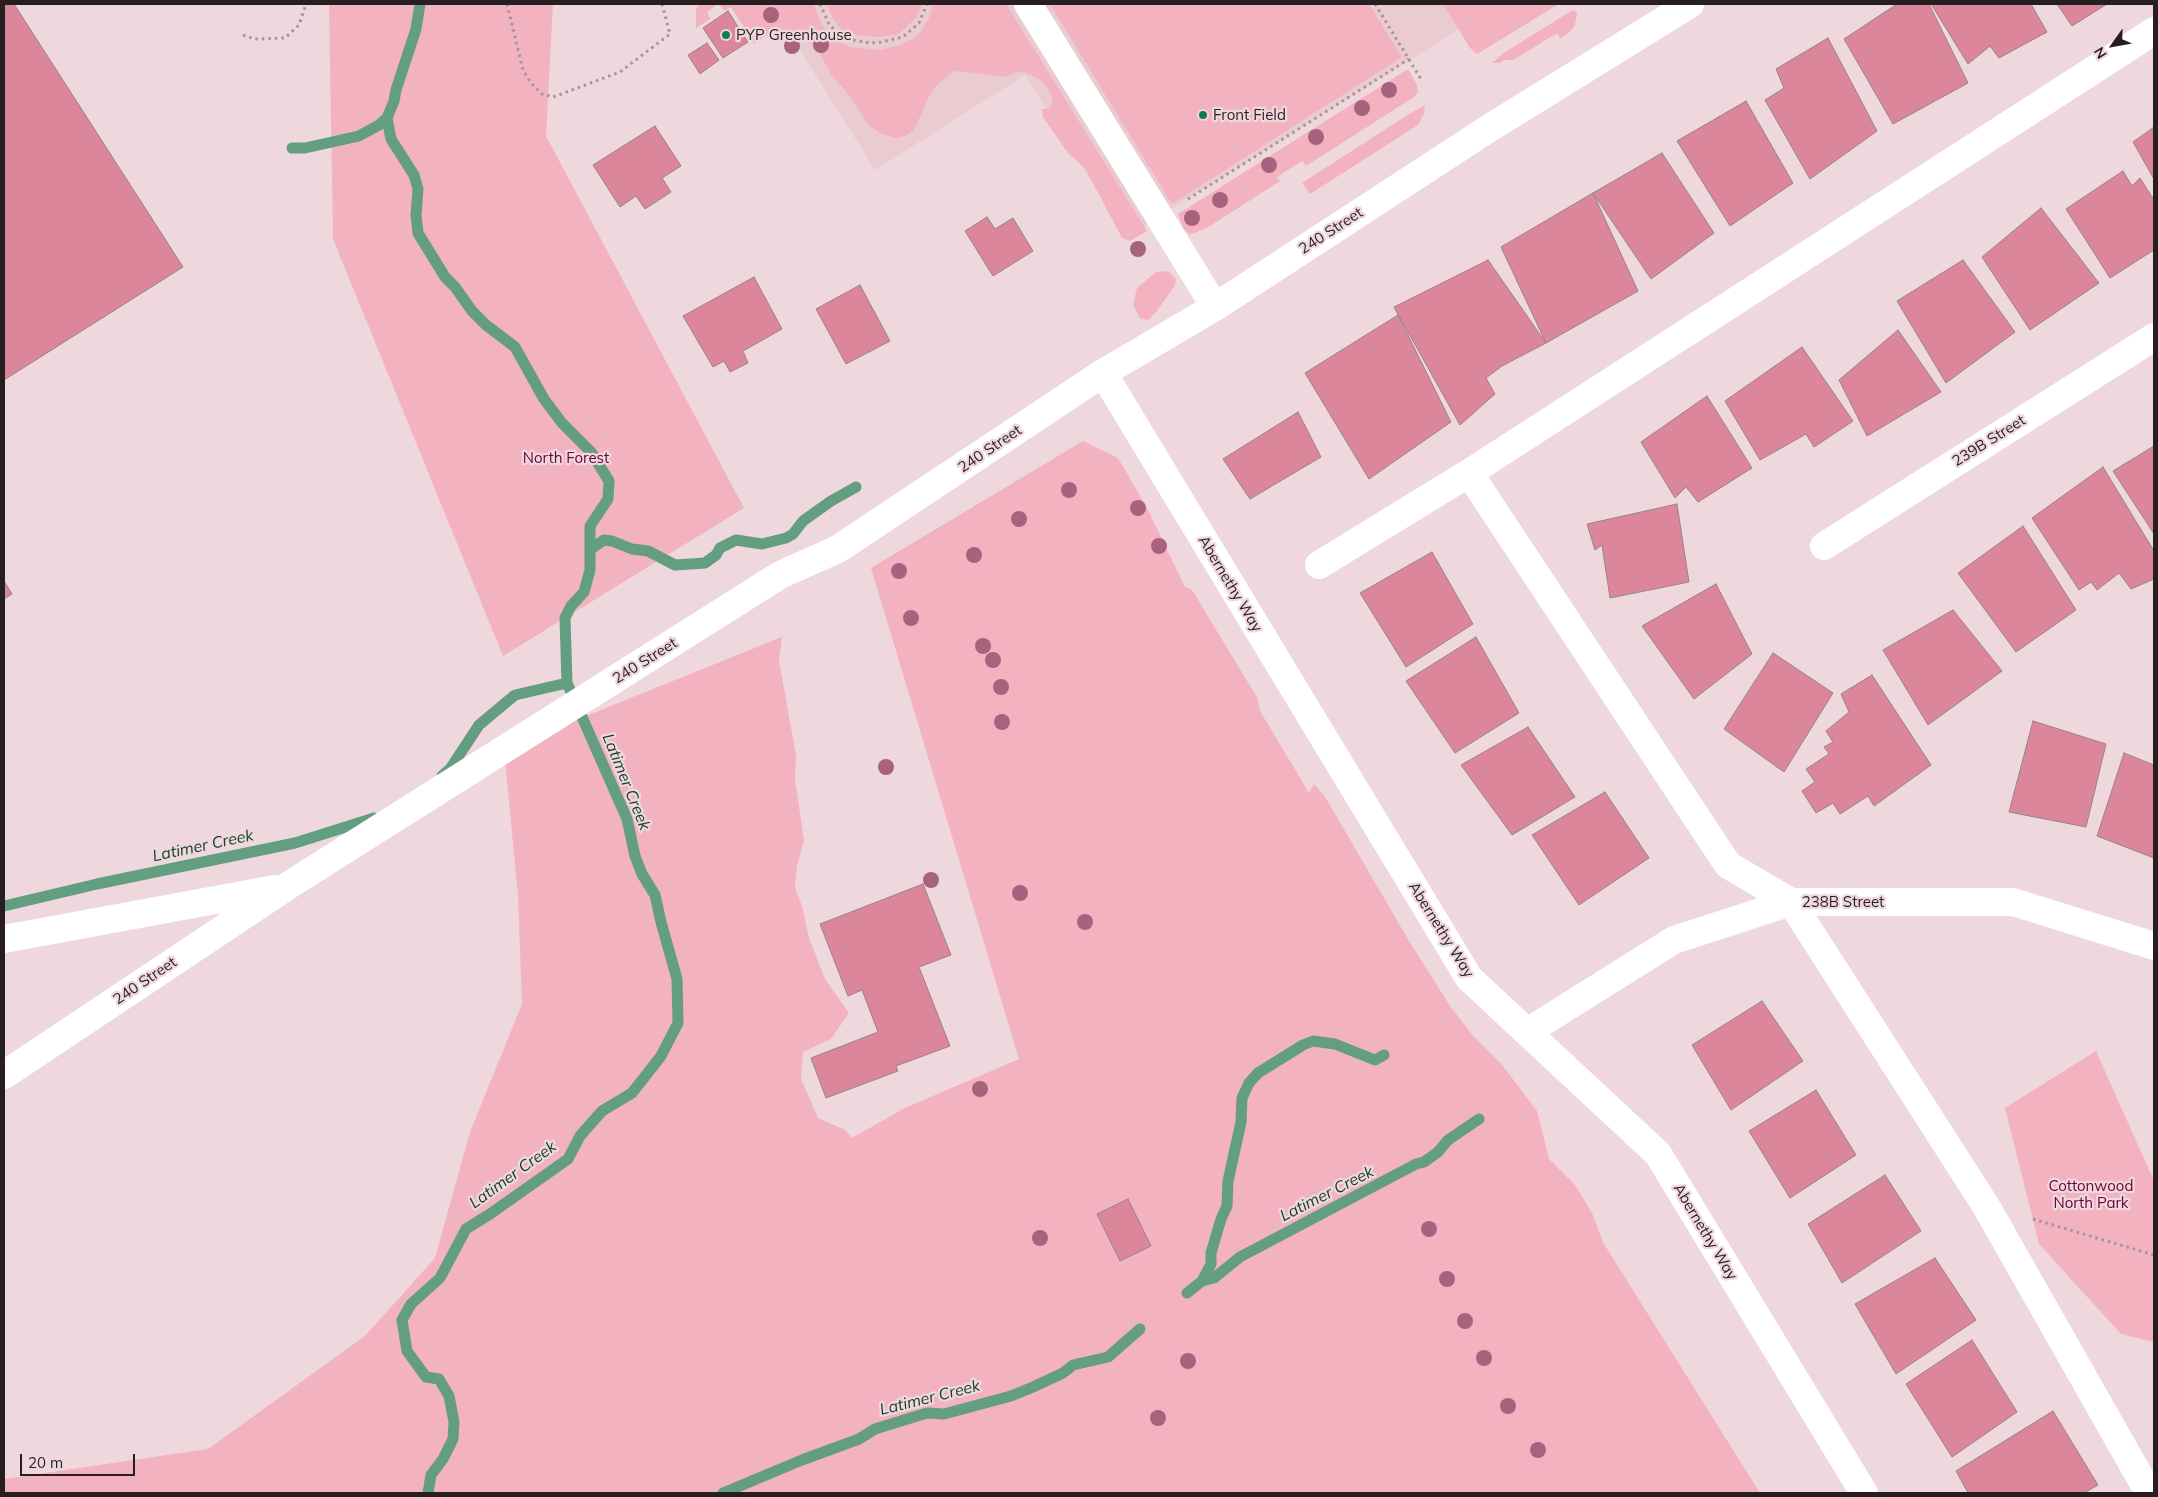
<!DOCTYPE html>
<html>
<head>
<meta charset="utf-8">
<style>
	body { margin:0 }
	#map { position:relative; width:2158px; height:1497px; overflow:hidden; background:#eed8dd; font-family:Mulish,sans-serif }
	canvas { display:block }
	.frame { position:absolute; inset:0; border:5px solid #261e20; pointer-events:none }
	.north { position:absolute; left:2088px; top:20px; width:50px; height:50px; -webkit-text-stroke:4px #eed8dd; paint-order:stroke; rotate:238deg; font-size:14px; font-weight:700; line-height:20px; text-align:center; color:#261e20 }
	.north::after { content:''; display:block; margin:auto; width:18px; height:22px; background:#261e20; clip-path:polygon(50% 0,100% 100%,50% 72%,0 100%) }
	.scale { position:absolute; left:20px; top:1454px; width:115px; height:22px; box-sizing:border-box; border:2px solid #261e20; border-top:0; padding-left:6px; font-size:15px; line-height:18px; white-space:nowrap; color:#261e20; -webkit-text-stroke:4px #eed8dd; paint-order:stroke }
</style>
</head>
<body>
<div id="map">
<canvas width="2158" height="1497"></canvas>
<div class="frame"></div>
<div class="north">N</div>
<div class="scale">20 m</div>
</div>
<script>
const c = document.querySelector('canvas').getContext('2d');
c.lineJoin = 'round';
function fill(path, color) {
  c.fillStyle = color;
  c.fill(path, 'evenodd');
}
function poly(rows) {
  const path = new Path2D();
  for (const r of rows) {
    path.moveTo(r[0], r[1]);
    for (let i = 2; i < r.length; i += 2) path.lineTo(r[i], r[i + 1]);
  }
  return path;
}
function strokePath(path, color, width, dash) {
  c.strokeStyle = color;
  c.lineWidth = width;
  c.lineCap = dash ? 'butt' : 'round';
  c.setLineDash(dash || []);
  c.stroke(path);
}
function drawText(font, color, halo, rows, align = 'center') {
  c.font = font + ' Mulish,sans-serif';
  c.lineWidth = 4.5;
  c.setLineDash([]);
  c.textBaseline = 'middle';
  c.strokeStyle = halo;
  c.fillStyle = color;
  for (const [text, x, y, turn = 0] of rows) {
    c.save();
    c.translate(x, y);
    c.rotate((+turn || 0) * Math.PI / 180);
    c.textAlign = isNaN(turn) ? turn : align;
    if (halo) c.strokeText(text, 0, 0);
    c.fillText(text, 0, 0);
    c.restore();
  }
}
const built = poly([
	[771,4,1500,4,1126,237,1025,75,875,170]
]);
const green = poly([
	[329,4,553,4,546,136,744,508,503,656,333,239],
	[699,4,814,4,821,24,833,39,850,47,880,50,901,45,916,37,922,30,930,16,933,4,1006,4,1147,231,1130,241,1122,238,1085,168,1068,153,1043,117,1042,109,1050,109,1053,99,1050,92,1042,81,1030,74,1022,71,1003,77,968,72,955,71,949,74,935,87,929,96,914,130,905,136,896,138,880,133,869,126,845,90,832,76,815,45,805,39,774,30,754,44,731,7,725,11,718,4,707,12,710,19,696,28,696,10],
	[827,4,922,4,916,18,902,31,896,35,877,37,856,35,841,29,832,17],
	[1050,4,1369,4,1402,57,1172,204],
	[1443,4,1559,4,1477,54,1470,48],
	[1573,10,1577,13,1576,20,1574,27,1568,33,1560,39,1558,34,1554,35,1513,60,1504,60,1500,63,1492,63,1505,52],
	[1408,69,1417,85,1418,92,1414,97,1306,166,1302,161,1277,177,1280,181,1210,226,1190,235,1183,228,1178,214],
	[1425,105,1424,114,1418,125,1310,194,1302,183,1409,114],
	[1168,271,1176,279,1175,285,1157,311,1148,320,1140,318,1133,305,1137,288,1156,272],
	[1083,441,1118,458,1147,508,1185,587,1192,590,1258,699,1260,711,1309,793,1314,784,1324,795,1409,941,1450,1006,1473,1036,1503,1066,1537,1111,1549,1159,1575,1185,1592,1213,1604,1244,1760,1493,4,1493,4,1479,208,1449,365,1336,435,1258,470,1132,522,1004,518,895,504,749,782,637,779,661,796,755,795,779,804,840,797,866,795,888,802,906,809,938,825,979,849,1013,831,1039,803,1052,801,1079,818,1118,845,1130,852,1138,905,1108,1019,1059,871,568],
	[2096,1051,2154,1181,2154,1342,2121,1334,2039,1244,2005,1108]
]);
const stream = poly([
	[420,4,416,29,396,90,394,101,387,118,391,139,414,175,418,189,416,215,418,233,445,277,455,287,472,311,486,325,515,347,544,399,562,423,591,452,609,481,608,499,590,526,590,570,584,592,571,606,565,618,567,683,627,819,635,856,642,874,655,895,661,922,677,979,678,1023,661,1056,632,1093,602,1111,580,1136,568,1159,490,1214,466,1229,440,1278,411,1304,402,1320,407,1351,426,1377,439,1379,449,1396,454,1422,453,1439,443,1459,431,1475,428,1493],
	[292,148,305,148,359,136,379,125,387,118],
	[591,549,604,540,612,541,632,549,648,551,675,565,705,563,716,555,720,548,736,540,762,544,786,538,793,534,803,521,831,501,856,487],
	[442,776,450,769,479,725,515,695,567,683],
	[4,906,97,884,295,843,374,818],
	[1202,1281,1211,1264,1211,1253,1221,1219,1227,1206,1228,1181,1241,1122,1242,1098,1249,1083,1258,1073,1303,1045,1313,1041,1335,1044,1375,1060,1384,1055],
	[1187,1293,1202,1281,1214,1278,1240,1257,1416,1164,1424,1162,1438,1152,1448,1140,1479,1119],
	[723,1493,802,1460,859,1439,875,1429,927,1413,944,1414,1011,1396,1033,1387,1063,1373,1073,1365,1108,1357,1140,1329]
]);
const building = poly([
	[4,4,14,4,183,267,4,380,4,4],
	[1897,4,1929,4,1968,83,1893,124,1844,39,1897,4],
	[1931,4,2031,4,2047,32,1999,58,1990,46,1968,64,1931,4],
	[2057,4,2107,4,2072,26,2057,4],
	[728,11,748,42,723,58,703,28,728,11],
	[1828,38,1877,131,1810,179,1765,100,1784,88,1776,69,1828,38],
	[707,43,719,60,700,74,688,55,707,43],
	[1746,101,1793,183,1730,226,1677,141,1746,101],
	[655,126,681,166,662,178,671,192,645,209,636,196,620,207,593,165,655,126],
	[2154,127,2154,179,2133,142,2154,127],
	[1662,153,1714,233,1651,279,1593,193,1662,153],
	[2123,171,2132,186,2140,178,2154,200,2154,250,2110,278,2066,209,2123,171],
	[1593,193,1638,291,1546,343,1501,247,1593,193],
	[2041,208,2099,283,2030,330,1982,257,2041,208],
	[987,217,995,229,1013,218,1033,251,993,276,965,231,987,217],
	[1488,260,1546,343,1502,366,1486,378,1495,394,1460,425,1394,307,1488,260],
	[1963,260,2015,332,1946,383,1897,301,1963,260],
	[754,277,782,329,743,351,748,363,730,372,724,361,713,367,683,316,754,277],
	[860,285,890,341,846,364,816,309,860,285],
	[1398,315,1451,422,1369,479,1305,373,1398,315],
	[1898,330,1941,392,1867,436,1839,380,1898,330],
	[1802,347,1853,421,1814,447,1806,434,1760,460,1725,401,1802,347],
	[1707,396,1752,468,1698,502,1686,487,1675,498,1641,442,1707,396],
	[1298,412,1321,457,1250,499,1223,459,1298,412],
	[2154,446,2154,534,2113,471,2154,446],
	[2103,467,2154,551,2154,579,2131,589,2119,573,2097,590,2091,582,2079,590,2032,518,2103,467],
	[1677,504,1689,582,1610,598,1602,545,1595,550,1587,524,1677,504],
	[2023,526,2076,610,2016,652,1958,573,2023,526],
	[1432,552,1473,624,1406,667,1360,593,1432,552],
	[4,581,12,594,4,599,4,581],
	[1716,584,1752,654,1694,699,1642,626,1716,584],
	[1953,610,2002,671,1928,725,1883,650,1953,610],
	[1476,637,1519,713,1455,753,1406,681,1476,637],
	[1773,653,1833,693,1784,772,1724,729,1773,653],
	[1872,675,1931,765,1874,806,1868,796,1840,814,1833,803,1816,813,1802,791,1815,782,1806,769,1829,754,1824,747,1833,742,1826,731,1849,712,1841,694,1872,675],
	[2033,721,2106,744,2086,827,2009,812,2033,721],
	[1528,727,1575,797,1512,835,1461,765,1528,727],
	[2124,753,2154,765,2154,858,2097,836,2124,753],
	[1605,792,1649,858,1579,905,1532,835,1605,792],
	[923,884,951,955,919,967,950,1046,896,1066,898,1071,826,1098,811,1058,878,1032,862,990,848,996,820,924,923,884],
	[1762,1001,1803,1061,1731,1110,1692,1045,1762,1001],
	[1816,1090,1856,1155,1790,1198,1749,1131,1816,1090],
	[1885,1175,1921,1231,1842,1283,1808,1224,1885,1175],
	[1128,1199,1151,1246,1120,1261,1097,1214,1128,1199],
	[1935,1258,1976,1320,1896,1374,1855,1304,1935,1258],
	[1972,1340,2017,1412,1952,1457,1906,1384,1972,1340],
	[2053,1411,2098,1485,2084,1493,1968,1493,1956,1471,2053,1411]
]);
const path = poly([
	[507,4,523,70,531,83,542,94,553,97,620,72,670,34,662,4],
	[820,4,829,24,839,35,847,39,870,43,881,42,903,37,919,23,927,4],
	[1375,4,1421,79],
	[243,35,255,39,285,38,299,25,306,4],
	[1188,199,1409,59],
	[2033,1219,2154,1255]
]);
const minor = poly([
	[1028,4,1215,307],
	[1103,373,1469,978,1658,1154,1864,1493],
	[1469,473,1728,865,1791,902,1986,1206,2149,1493],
	[1824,546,2154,337],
	[1319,565,1469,473,2154,31],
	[4,939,275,889],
	[1527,1032,1674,940,1791,902,2013,902,2154,946],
	[4,1075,286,887,780,575,838,549,1103,373,1215,307,1488,129,1690,4]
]);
const trees = [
	[771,15],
	[821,45],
	[792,46],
	[1389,90],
	[1362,108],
	[1316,137],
	[1269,165],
	[1220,200],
	[1192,218],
	[1138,249],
	[1069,490],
	[1138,508],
	[1019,519],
	[1159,546],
	[974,555],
	[899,571],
	[911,618],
	[983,646],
	[993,660],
	[1001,687],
	[1002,722],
	[886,767],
	[931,880],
	[1020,893],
	[1085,922],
	[980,1089],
	[1429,1229],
	[1040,1238],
	[1447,1279],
	[1465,1321],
	[1484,1358],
	[1188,1361],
	[1508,1406],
	[1158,1418],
	[1538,1450]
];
const markers = [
	[726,35,5,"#127851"],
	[1203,115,5,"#127851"]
];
const poiNames = [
	["PYP Greenhouse",736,35],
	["Front Field",1213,115]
];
const streetNames = [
	["240 Street",1331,231,-33],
	["239B Street",1989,441,-32],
	["240 Street",990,449,-34],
	["Abernethy Way",1230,584,59],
	["240 Street",645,661,-32],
	["238B Street",1843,902],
	["Abernethy Way",1441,930,58],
	["240 Street",145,981,-34],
	["Abernethy Way",1705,1232,59]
];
const parkNames = [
	["North Forest",566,458],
	["Cottonwood",2091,1186],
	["North Park",2091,1203]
];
const waterNames = [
	["Latimer Creek",626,782,68],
	["Latimer Creek",203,846,-12],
	["Latimer Creek",513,1175,-36],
	["Latimer Creek",1327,1194,-27],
	["Latimer Creek",930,1398,-14]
];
fill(built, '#e9cbd1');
fill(green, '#f2b2c0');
strokePath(stream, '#629e7f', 11);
fill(building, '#dc869c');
strokePath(building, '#968387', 1);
strokePath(path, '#a59498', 3, [2.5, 4]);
strokePath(minor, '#fff', 28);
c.fillStyle = '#a7627e';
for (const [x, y] of trees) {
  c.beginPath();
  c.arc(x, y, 8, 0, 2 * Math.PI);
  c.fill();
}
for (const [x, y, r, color] of markers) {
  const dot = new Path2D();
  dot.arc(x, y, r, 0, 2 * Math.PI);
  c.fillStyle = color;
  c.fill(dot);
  strokePath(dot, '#eed8dd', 2);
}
drawText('15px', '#261e20', '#eed8dd', poiNames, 'left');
drawText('15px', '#261e20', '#eed8dd', streetNames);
drawText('15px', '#6d0131', '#eed8dd', parkNames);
drawText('italic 16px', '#143c29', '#eed8dd', waterNames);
</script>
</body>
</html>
